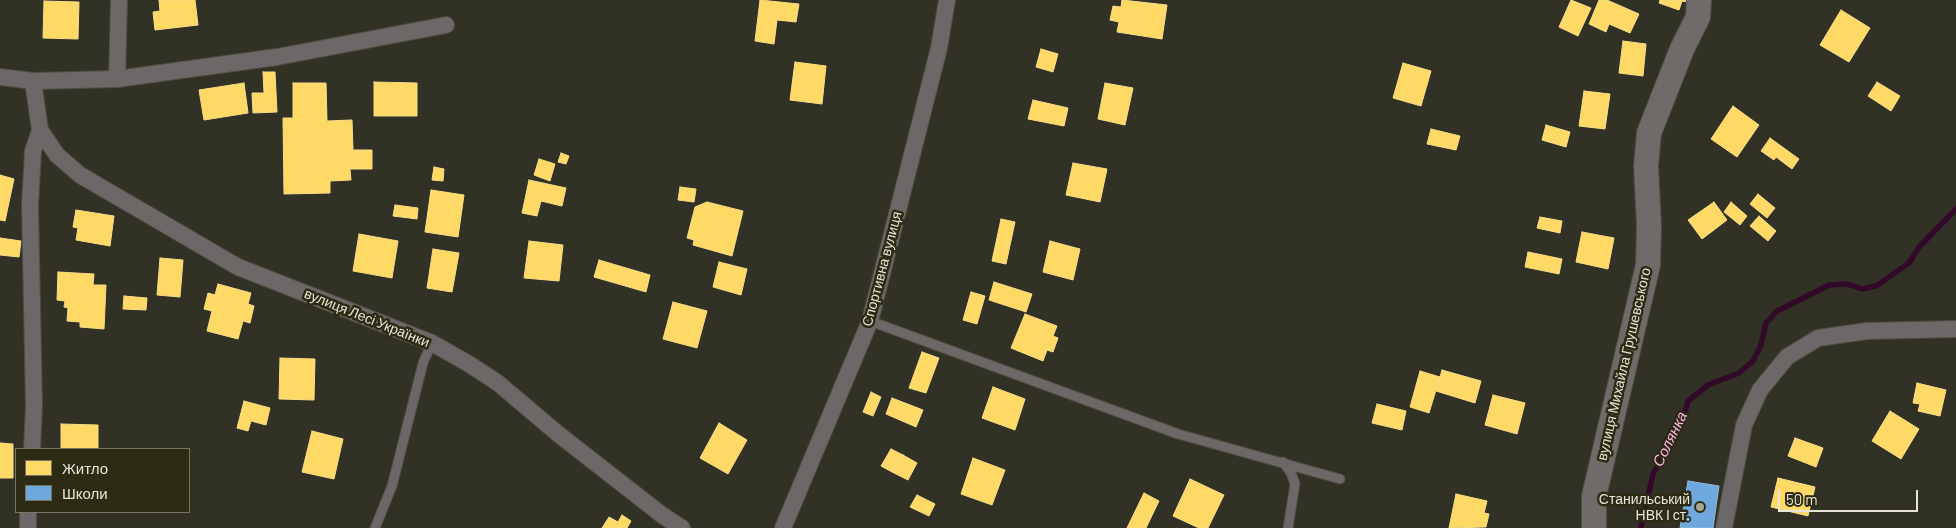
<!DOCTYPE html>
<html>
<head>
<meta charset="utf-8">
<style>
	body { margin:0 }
	#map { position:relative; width:1956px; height:528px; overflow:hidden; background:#323125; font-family:Barlow,sans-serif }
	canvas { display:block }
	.legend { position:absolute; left:15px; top:448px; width:175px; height:65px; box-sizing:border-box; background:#2e2b15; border:1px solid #787563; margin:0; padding:6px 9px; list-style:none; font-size:15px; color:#e6e5d7 }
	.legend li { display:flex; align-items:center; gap:10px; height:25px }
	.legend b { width:25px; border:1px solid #787563 }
	.scale { position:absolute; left:1778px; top:490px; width:140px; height:22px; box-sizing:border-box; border:2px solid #e6e5d7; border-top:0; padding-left:6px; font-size:15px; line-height:18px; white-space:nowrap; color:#e6e5d7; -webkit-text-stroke:4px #2e2b15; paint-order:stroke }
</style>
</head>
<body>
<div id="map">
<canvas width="1956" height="528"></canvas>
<ul class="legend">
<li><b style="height:14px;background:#ffd966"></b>Житло</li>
<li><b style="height:14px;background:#6fa8dc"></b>Школи</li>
</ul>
<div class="scale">50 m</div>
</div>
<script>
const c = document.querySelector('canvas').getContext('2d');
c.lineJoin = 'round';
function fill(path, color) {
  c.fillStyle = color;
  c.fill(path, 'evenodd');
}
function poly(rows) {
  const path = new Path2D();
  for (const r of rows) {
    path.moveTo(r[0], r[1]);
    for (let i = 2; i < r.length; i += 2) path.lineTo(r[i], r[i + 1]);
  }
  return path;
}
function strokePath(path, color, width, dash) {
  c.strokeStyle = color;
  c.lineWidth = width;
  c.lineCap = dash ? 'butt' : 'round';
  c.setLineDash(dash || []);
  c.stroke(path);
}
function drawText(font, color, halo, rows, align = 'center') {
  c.font = font + ' Barlow,sans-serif';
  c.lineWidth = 5;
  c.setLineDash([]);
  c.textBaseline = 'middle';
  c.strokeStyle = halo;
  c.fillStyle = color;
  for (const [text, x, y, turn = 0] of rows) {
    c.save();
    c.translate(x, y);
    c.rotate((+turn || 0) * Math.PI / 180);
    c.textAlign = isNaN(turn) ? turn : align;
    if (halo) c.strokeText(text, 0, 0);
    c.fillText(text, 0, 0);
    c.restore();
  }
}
const homes = poly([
	[159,0,195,0,198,25,155,30,153,12,160,11,159,0],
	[760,0,799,4,796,22,777,20,774,44,755,41,760,0],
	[1122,0,1167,5,1162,39,1117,32,1119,22,1110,20,1113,6,1121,7,1122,0],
	[1571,0,1591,8,1578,36,1559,27,1571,0],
	[1599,0,1607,0,1639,14,1630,33,1609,24,1606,32,1589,24,1599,0],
	[1660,0,1689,0,1688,2,1682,1,1679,10,1659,3,1660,0],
	[44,1,79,2,78,39,43,38,44,1],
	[1841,10,1870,28,1849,62,1820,45,1841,10],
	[1623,41,1646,44,1643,76,1619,73,1623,41],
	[1041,49,1058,54,1053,72,1036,67,1041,49],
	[795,62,826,66,822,104,790,100,795,62],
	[1403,63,1431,71,1421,106,1393,98,1403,63],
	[263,72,275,72,277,112,253,113,252,93,264,93,263,72],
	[374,82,417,83,417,116,374,116,374,82],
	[1877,82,1900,96,1891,111,1868,96,1877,82],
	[244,83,248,113,204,120,199,90,244,83],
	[293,83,326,83,327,121,352,120,353,150,372,150,372,169,350,169,351,180,330,181,330,193,284,194,283,118,293,118,293,83],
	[1105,83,1133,88,1125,125,1098,119,1105,83],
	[1584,91,1610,94,1605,129,1579,126,1584,91],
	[1033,100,1068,108,1064,126,1028,119,1033,100],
	[1733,106,1759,125,1737,157,1711,139,1733,106],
	[1546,125,1570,132,1566,147,1542,140,1546,125],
	[1431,129,1460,136,1456,150,1427,144,1431,129],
	[1770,138,1799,159,1792,169,1776,157,1774,160,1761,151,1770,138],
	[561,153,569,156,566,164,558,162,561,153],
	[539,159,555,164,550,181,534,175,539,159],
	[1073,163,1107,169,1100,202,1066,195,1073,163],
	[434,167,444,169,443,181,432,180,434,167],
	[0,175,14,179,5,221,0,220,0,175],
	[529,180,566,188,562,206,541,201,537,216,522,213,529,180],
	[680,187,696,189,694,202,678,200,680,187],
	[431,190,464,195,458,237,425,232,431,190],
	[1758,194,1775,208,1767,218,1750,204,1758,194],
	[707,202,743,211,732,256,693,245,694,240,687,238,695,207,707,202],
	[1714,202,1727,220,1702,239,1688,220,1714,202],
	[1731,202,1747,216,1740,225,1724,212,1731,202],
	[395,205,418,208,417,219,393,216,395,205],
	[76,210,114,216,110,246,76,240,78,228,73,227,76,210],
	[1759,216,1776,231,1768,241,1750,226,1759,216],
	[1540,217,1562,221,1560,233,1537,228,1540,217],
	[1001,219,1015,222,1006,264,992,261,1001,219],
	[1582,232,1614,238,1608,269,1576,262,1582,232],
	[359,234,398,241,392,278,353,271,359,234],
	[0,238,21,241,19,257,0,255,0,238],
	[529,241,563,245,559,281,524,278,529,241],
	[1050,241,1080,249,1073,280,1043,272,1050,241],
	[433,249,459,253,452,292,427,288,433,249],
	[1528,252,1562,259,1559,274,1525,267,1528,252],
	[160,258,183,260,180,297,157,295,160,258],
	[599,260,650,275,646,292,594,277,599,260],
	[719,262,747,269,741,295,713,287,719,262],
	[58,272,94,274,93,285,106,285,104,329,80,327,80,322,67,321,68,308,64,307,65,301,57,300,58,272],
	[994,282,1032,294,1026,312,989,300,994,282],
	[218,284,251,293,248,304,254,306,250,323,243,321,238,339,207,331,212,311,204,309,208,293,215,295,218,284],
	[971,292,985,296,977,324,963,320,971,292],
	[124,296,147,298,146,310,123,309,124,296],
	[673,302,707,311,697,348,663,339,673,302],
	[1025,314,1057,326,1053,336,1058,338,1053,352,1047,350,1043,361,1011,348,1025,314],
	[922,352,939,358,926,393,909,388,922,352],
	[280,358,315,359,314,400,279,399,280,358],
	[1442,370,1481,381,1475,403,1436,391,1442,370],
	[1420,371,1440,377,1429,413,1410,407,1420,371],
	[1917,383,1946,390,1940,416,1918,411,1920,404,1913,403,1917,383],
	[993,387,1025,399,1015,430,982,418,993,387],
	[871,392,881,397,873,416,863,412,871,392],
	[1493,395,1525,403,1517,434,1485,425,1493,395],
	[892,398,923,410,916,427,886,414,892,398],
	[244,401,270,408,266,425,251,421,248,431,237,428,244,401],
	[1377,404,1406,411,1402,430,1372,423,1377,404],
	[1890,411,1919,429,1901,459,1872,441,1890,411],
	[719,423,747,440,728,474,700,458,719,423],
	[61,424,98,425,98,449,61,449,61,424],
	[312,431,343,439,334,479,302,472,312,431],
	[1795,438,1823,448,1816,467,1788,456,1795,438],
	[0,443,13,444,13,478,0,478,0,443],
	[891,449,903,455,894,473,881,466,891,449],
	[903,455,917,463,908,480,894,473,903,455],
	[973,458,1005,470,992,505,961,494,973,458],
	[1778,478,1815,487,1808,516,1771,507,1778,478],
	[1190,479,1224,495,1208,528,1199,528,1173,516,1190,479],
	[1144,493,1159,501,1146,528,1127,528,1144,493],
	[1456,494,1487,501,1484,513,1489,514,1486,527,1449,528,1456,494],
	[917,495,935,504,929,516,910,507,917,495],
	[622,515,631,521,627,528,602,528,609,517,618,522,622,515]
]);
const schools = poly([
	[1688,481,1719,486,1713,528,1680,528,1688,481]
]);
const stream = poly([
	[1641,528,1653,474,1683,418,1688,401,1708,385,1739,373,1753,361,1761,345,1766,323,1777,311,1829,285,1847,284,1862,289,1876,286,1909,263,1920,246,1956,209]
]);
const lane = poly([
	[870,321,1178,434,1340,479],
	[1283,462,1291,473,1295,484,1288,528],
	[375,528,392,486,423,363,432,343]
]);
const street = poly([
	[0,77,33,81,117,79,277,57,446,25],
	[117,79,119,0],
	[33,81,40,130,57,155,80,175,238,267,432,343,469,364,498,383,557,433,662,515,682,528],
	[32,449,34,406,30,205,33,151,40,130],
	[28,528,28,512],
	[783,528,870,321,939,48,947,0],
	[1724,528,1744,425,1760,390,1787,357,1818,338,1867,331,1956,329]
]);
const secondary = poly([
	[1594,528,1594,496,1648,265,1649,226,1646,166,1649,133,1682,49,1698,17,1699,0]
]);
const markers = [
	[1700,507,5,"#a7a699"]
];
const streetNames = [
	["Спортивна вулиця",882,269,-75],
	["вулиця Лесі Українки",367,318,22],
	["вулиця Михайла Грушевського",1624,364,-77]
];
const poiNames = [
	["Станильський",1690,499],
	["НВК І ст.",1690,515]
];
const waterNames = [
	["Солянка",1670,439,-64]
];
fill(homes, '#ffd966');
strokePath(homes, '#f8dd88', 1);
fill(schools, '#6fa8dc');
strokePath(schools, '#93bada', 1);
strokePath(stream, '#320929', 5.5);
strokePath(lane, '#4e4d42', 11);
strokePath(street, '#4e4d42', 18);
strokePath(secondary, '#4e4d42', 26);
strokePath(lane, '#6c6867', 9);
strokePath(street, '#6c6867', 16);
strokePath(secondary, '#6e6b68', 24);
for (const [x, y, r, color] of markers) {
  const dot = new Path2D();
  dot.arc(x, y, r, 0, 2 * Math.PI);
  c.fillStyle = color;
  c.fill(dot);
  strokePath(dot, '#2e2b15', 2);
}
drawText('14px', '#e6e5d7', '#2e2b15', streetNames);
drawText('14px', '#e6e5d7', '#2e2b15', poiNames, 'right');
drawText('italic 15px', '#feb4ea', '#2e2b15', waterNames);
</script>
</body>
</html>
